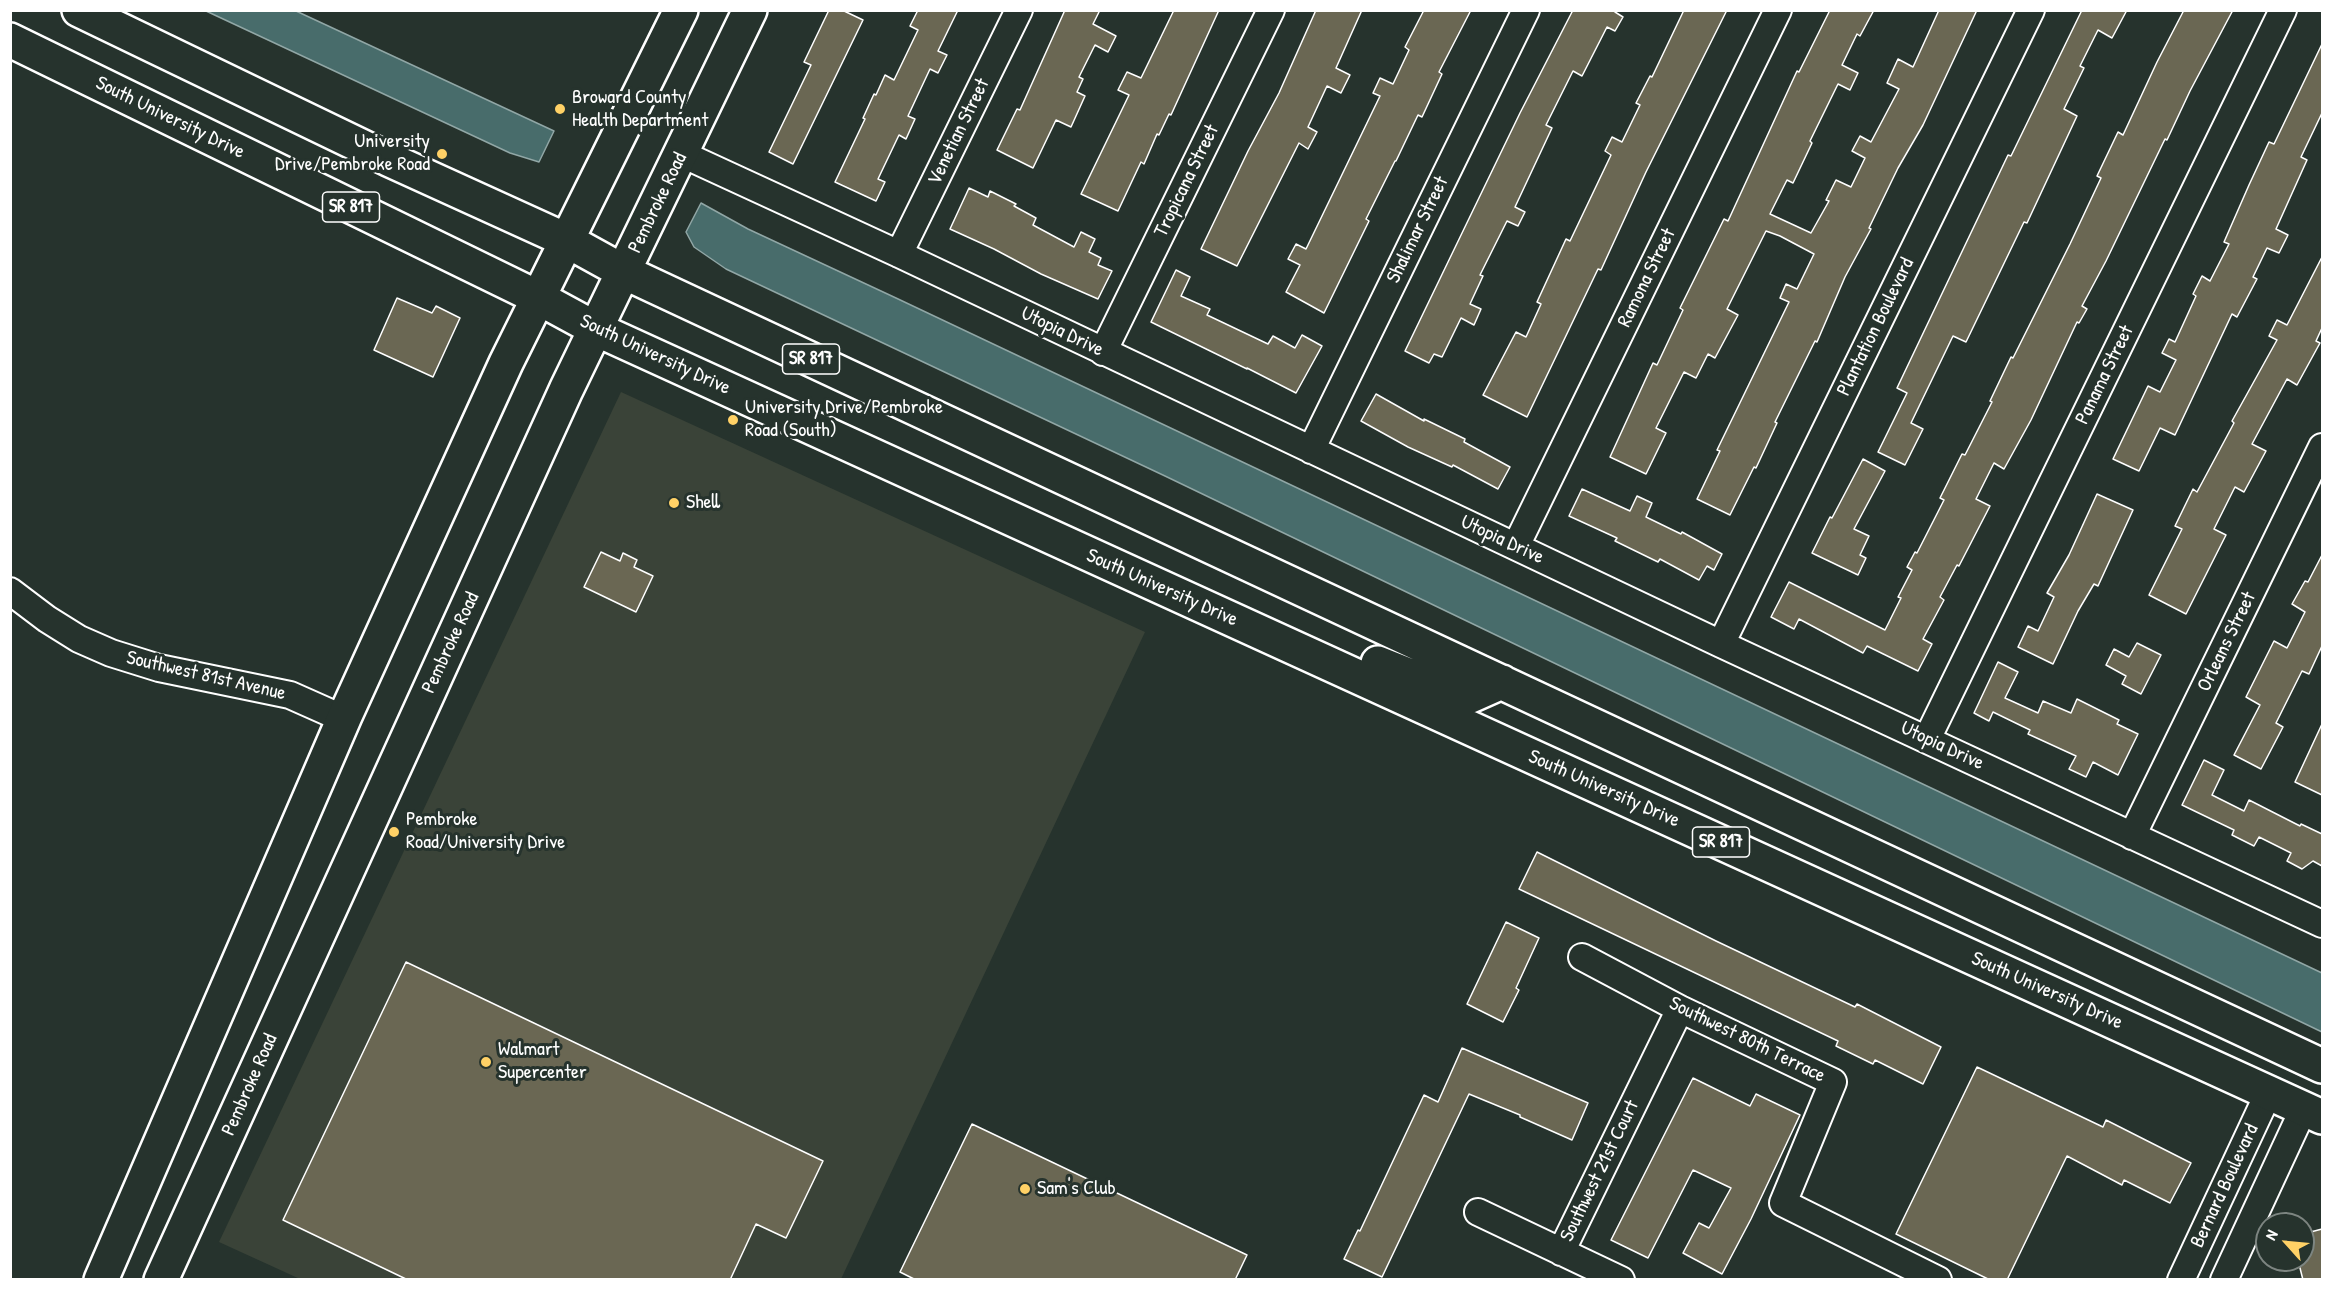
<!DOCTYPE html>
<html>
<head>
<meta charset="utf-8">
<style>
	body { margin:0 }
	#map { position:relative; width:2333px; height:1290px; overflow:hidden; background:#26332d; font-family:"Patrick Hand",sans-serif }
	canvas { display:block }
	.frame { position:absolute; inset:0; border:12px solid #fff; pointer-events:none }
	.north { position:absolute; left:2255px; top:1212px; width:60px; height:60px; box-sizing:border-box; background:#26332d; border:2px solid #7d8581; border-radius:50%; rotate:297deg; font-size:16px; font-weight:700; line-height:24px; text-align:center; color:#fff }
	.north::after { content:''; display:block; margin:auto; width:21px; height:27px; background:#ffd166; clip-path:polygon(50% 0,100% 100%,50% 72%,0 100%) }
</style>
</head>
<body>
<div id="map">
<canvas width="2333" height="1290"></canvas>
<div class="frame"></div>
<div class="north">N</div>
</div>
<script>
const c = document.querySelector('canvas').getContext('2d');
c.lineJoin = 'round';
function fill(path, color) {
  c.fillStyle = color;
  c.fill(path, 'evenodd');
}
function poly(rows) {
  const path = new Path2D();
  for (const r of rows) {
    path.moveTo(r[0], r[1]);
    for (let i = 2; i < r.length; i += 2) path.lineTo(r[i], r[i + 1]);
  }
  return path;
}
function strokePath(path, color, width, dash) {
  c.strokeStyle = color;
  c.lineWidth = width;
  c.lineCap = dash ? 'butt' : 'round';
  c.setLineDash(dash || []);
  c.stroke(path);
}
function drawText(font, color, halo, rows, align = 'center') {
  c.font = font + ' "Patrick Hand",sans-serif';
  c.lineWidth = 6;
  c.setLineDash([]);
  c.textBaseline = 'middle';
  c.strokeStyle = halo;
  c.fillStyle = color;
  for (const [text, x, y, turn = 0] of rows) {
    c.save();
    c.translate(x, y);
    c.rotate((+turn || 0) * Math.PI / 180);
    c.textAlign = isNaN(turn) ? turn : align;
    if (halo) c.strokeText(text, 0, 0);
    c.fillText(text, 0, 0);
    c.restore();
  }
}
const built = poly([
	[621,392,1145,632,841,1279,300,1279,219,1242]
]);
const water = poly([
	[206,11,296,11,554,131,539,162,510,153,206,11],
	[701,203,748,229,896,298,2322,973,2322,1032,1165,476,726,269,694,247,686,232,701,203]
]);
const building = poly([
	[829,10,842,10,863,20,793,164,769,152,811,65,804,62,829,10],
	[918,10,958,10,938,51,947,55,938,73,930,69,908,116,915,119,906,139,899,135,878,179,885,182,876,201,835,182,865,119,863,118,874,94,876,95,885,75,894,80,918,30,910,26,918,10],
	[1065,10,1100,10,1093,24,1116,36,1108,52,1095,45,1079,77,1083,79,1077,92,1085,96,1071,127,1056,120,1033,168,997,150,1017,109,1020,110,1065,10],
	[1174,10,1219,10,1171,115,1169,114,1159,135,1157,134,1144,164,1141,162,1118,211,1081,194,1129,95,1118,90,1127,72,1141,78,1174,10],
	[1316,10,1362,10,1336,68,1350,75,1341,93,1327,86,1308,127,1317,132,1308,149,1299,143,1237,266,1201,249,1248,151,1279,93,1316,10],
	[1424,10,1471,10,1439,72,1442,74,1422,117,1418,115,1396,161,1395,161,1366,219,1369,221,1324,313,1286,292,1300,265,1288,259,1296,244,1306,249,1380,96,1373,93,1380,78,1393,84,1409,50,1405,47,1424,10],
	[1573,10,1616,10,1615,12,1623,17,1615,31,1607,27,1582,76,1573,71,1546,125,1552,128,1515,207,1525,212,1518,226,1507,221,1480,275,1483,276,1470,304,1481,309,1474,325,1461,318,1442,357,1434,354,1429,363,1405,351,1520,113,1573,10],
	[1684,10,1727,10,1646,172,1601,270,1598,269,1527,417,1483,395,1516,332,1526,337,1541,304,1537,302,1566,239,1570,241,1611,155,1605,151,1612,137,1622,142,1640,105,1636,103,1650,76,1652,77,1684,10],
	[1830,10,1874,10,1860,36,1857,34,1842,65,1858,73,1850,90,1838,84,1810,141,1812,143,1793,183,1787,180,1770,214,1811,233,1829,201,1826,200,1836,180,1851,187,1865,158,1852,151,1860,136,1871,142,1899,89,1887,83,1898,59,1913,67,1939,10,1977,10,1923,125,1898,168,1869,228,1871,229,1845,277,1817,342,1815,341,1775,422,1777,423,1756,468,1754,467,1730,515,1697,499,1720,451,1717,450,1789,302,1780,298,1786,284,1797,289,1814,254,1780,236,1766,231,1727,309,1738,315,1715,358,1708,354,1696,378,1684,372,1656,428,1666,433,1646,474,1610,457,1653,363,1657,365,1683,310,1680,308,1724,219,1728,221,1797,71,1799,72,1830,10],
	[2082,10,2127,10,2112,38,2098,30,2080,66,2084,68,2064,109,2077,116,2027,223,2024,222,1966,342,1953,336,1911,423,1923,429,1905,465,1878,452,1907,393,1897,388,2008,155,2011,156,2082,10],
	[2184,10,2233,10,2190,91,2167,140,2165,139,2106,261,2082,306,2087,309,2079,323,2077,322,2031,420,2004,469,1994,463,1976,499,1990,506,1959,566,1957,565,1940,597,1944,600,1923,639,1932,644,1918,671,1867,646,1863,653,1799,619,1794,629,1771,617,1789,582,1885,630,1901,598,1898,597,1912,570,1907,567,1915,552,1917,553,1944,500,1940,498,1962,454,1965,455,1992,402,1990,401,2011,357,2013,358,2070,244,2101,178,2097,176,2118,132,2123,135,2157,62,2184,10],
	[2322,44,2322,113,2301,157,2307,160,2276,229,2288,235,2279,253,2267,248,2253,277,2257,279,2237,317,2232,314,2175,435,2160,428,2139,471,2113,459,2148,386,2160,392,2176,360,2162,353,2169,339,2175,342,2196,296,2193,294,2202,276,2210,281,2229,244,2224,242,2249,185,2269,142,2274,144,2322,44],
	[969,188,988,197,990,191,1016,204,1014,206,1036,218,1033,225,1074,247,1081,232,1095,239,1089,252,1101,258,1098,265,1112,271,1098,299,1041,274,994,249,950,229,969,188],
	[2322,257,2322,328,2316,341,2320,343,2297,385,2287,379,2252,444,2266,451,2244,492,2235,487,2214,529,2226,535,2186,614,2149,595,2182,529,2175,526,2193,489,2197,492,2234,423,2232,421,2277,340,2269,336,2277,320,2287,325,2322,257],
	[1176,270,1190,277,1181,296,1210,309,1207,315,1268,344,1273,336,1295,348,1302,335,1322,346,1296,393,1247,368,1247,369,1151,322,1176,270],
	[397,298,432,313,436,306,460,318,433,377,374,350,397,298],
	[1376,394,1424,421,1424,419,1465,439,1464,442,1510,467,1498,489,1453,465,1452,467,1408,447,1361,421,1376,394],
	[1863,459,1885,471,1854,529,1869,536,1860,555,1866,558,1858,575,1812,553,1830,517,1832,518,1863,459],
	[1582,489,1630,511,1637,496,1652,503,1646,517,1681,534,1682,532,1722,554,1714,570,1707,566,1699,580,1660,559,1658,562,1615,541,1617,538,1569,516,1582,489],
	[2097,494,2133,510,2098,586,2094,584,2078,611,2053,664,2018,647,2028,626,2038,631,2054,597,2047,593,2069,555,2097,494],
	[601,552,620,561,623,553,637,560,634,567,653,576,636,612,584,587,601,552],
	[2322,555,2322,646,2309,674,2302,671,2276,723,2283,727,2261,769,2234,755,2260,705,2246,697,2274,641,2287,648,2305,612,2292,604,2305,581,2308,582,2322,555],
	[2137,643,2161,655,2141,694,2122,684,2126,676,2106,665,2114,649,2129,657,2137,643],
	[1998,662,2018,672,2005,698,2038,713,2043,701,2071,713,2077,699,2119,720,2117,724,2138,734,2118,775,2093,762,2086,777,2069,769,2076,756,2028,734,2030,730,1993,712,1989,721,1974,713,1998,662],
	[2322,724,2322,795,2295,782,2322,724],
	[2204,760,2224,770,2212,795,2244,811,2249,800,2300,826,2301,824,2322,834,2322,866,2313,861,2302,869,2287,861,2291,853,2259,837,2254,846,2232,835,2234,830,2182,805,2204,760],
	[1537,852,1716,941,1855,1007,1857,1004,1941,1047,1923,1084,1875,1060,1873,1064,1836,1046,1838,1041,1519,889,1537,852],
	[1506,922,1539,938,1516,988,1519,990,1503,1022,1467,1004,1506,922],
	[406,962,823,1161,786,1238,756,1224,730,1280,408,1280,283,1220,406,962],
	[1462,1048,1588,1103,1572,1140,1520,1117,1520,1115,1469,1094,1382,1277,1344,1259,1358,1230,1360,1231,1424,1095,1438,1102,1462,1048],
	[1977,1067,2103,1127,2106,1120,2191,1163,2170,1203,2124,1180,2122,1185,2067,1156,2007,1280,1990,1280,1896,1234,1977,1067],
	[1693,1078,1750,1106,1756,1094,1800,1115,1751,1219,1722,1274,1683,1253,1699,1223,1709,1228,1731,1188,1693,1170,1648,1258,1611,1240,1693,1078],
	[972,1124,1247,1255,1235,1280,916,1280,900,1272,972,1124],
	[2322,1229,2322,1280,2303,1280,2298,1260,2303,1260,2303,1234,2322,1229]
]);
const minor = poly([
	[682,154,899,254,1721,644,2322,924],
	[899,254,1019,10],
	[1103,352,1271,10],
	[1311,450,1526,10],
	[1516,546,1778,10],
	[10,591,47,619,79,639,111,653,159,668,290,695,344,719],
	[1721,644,2031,10],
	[1927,739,2283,10],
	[2132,836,2322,447],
	[1582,957,1680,1009,1833,1082,1783,1203,1938,1280],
	[1478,1212,1621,1280],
	[1561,1252,1680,1009],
	[2181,1280,2269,1092],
	[2224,1280,2304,1108]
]);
const major = poly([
	[79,10,388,159,566,240,624,272,2322,1066],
	[10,40,537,297,596,329,2322,1117],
	[1378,663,1466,698,1502,682],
	[101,1280,345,716,506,363,681,10],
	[161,1280,566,390,750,10]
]);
const markers = [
	[560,109,6,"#ffd166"],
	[442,154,6,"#ffd166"],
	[733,420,6,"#ffd166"],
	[674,503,6,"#ffd166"],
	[394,832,6,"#ffd166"],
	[486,1062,6,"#ffd166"],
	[1025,1189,6,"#ffd166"]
];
const shields = [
	[351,207,57],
	[811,359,57],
	[1721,842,57]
];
const shieldNames = [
	["SR 817",351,207],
	["SR 817",811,359],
	["SR 817",1721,842]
];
const poiNames = [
	["Broward County",572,98],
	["Health Department",572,121],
	["University",430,142,"right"],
	["Drive/Pembroke Road",430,165,"right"],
	["University Drive/Pembroke",745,408],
	["Road (South)",745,431],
	["Shell",686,503],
	["Pembroke",406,820],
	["Road/University Drive",406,843],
	["Walmart",498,1050],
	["Supercenter",498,1073],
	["Sam's Club",1037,1189]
];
const streetNames = [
	["South University Drive",170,118,26],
	["Venetian Street",959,132,-64],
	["Tropicana Street",1187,181,-64],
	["Pembroke Road",658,203,-64],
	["Shalimar Street",1418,230,-64],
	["Ramona Street",1647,278,-64],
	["Plantation Boulevard",1876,327,-64],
	["Utopia Drive",1062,332,26],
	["South University Drive",655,355,25],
	["Panama Street",2105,375,-64],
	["Utopia Drive",1502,540,25],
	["South University Drive",1162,588,24],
	["Orleans Street",2227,642,-64],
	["Pembroke Road",451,643,-65],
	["Southwest 81st Avenue",206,676,13],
	["Utopia Drive",1942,746,25],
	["South University Drive",1604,789,24],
	["South University Drive",2047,991,24],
	["Southwest 80th Terrace",1747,1040,26],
	["Pembroke Road",250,1085,-66],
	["Southwest 21st Court",1600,1171,-64],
	["Bernard Boulevard",2225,1186,-65]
];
fill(built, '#3a4338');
fill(water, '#486c6b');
strokePath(water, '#91a7a6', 1.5);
fill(building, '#6a6753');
strokePath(building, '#fff', 1.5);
strokePath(minor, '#fff', 30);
strokePath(major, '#fff', 38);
strokePath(minor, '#26332d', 26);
strokePath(major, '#26332d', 33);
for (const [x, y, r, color] of markers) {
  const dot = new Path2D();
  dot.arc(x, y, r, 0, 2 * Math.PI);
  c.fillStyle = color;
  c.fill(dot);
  strokePath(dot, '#26332d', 2);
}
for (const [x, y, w] of shields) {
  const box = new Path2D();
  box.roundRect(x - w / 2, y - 15, w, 30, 4.5);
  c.fillStyle = '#26332d';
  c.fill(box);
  strokePath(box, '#fff', 1.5);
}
drawText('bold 18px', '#fff', null, shieldNames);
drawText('20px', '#fff', '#26332d', poiNames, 'left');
drawText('20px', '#fff', '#26332d', streetNames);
</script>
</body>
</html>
